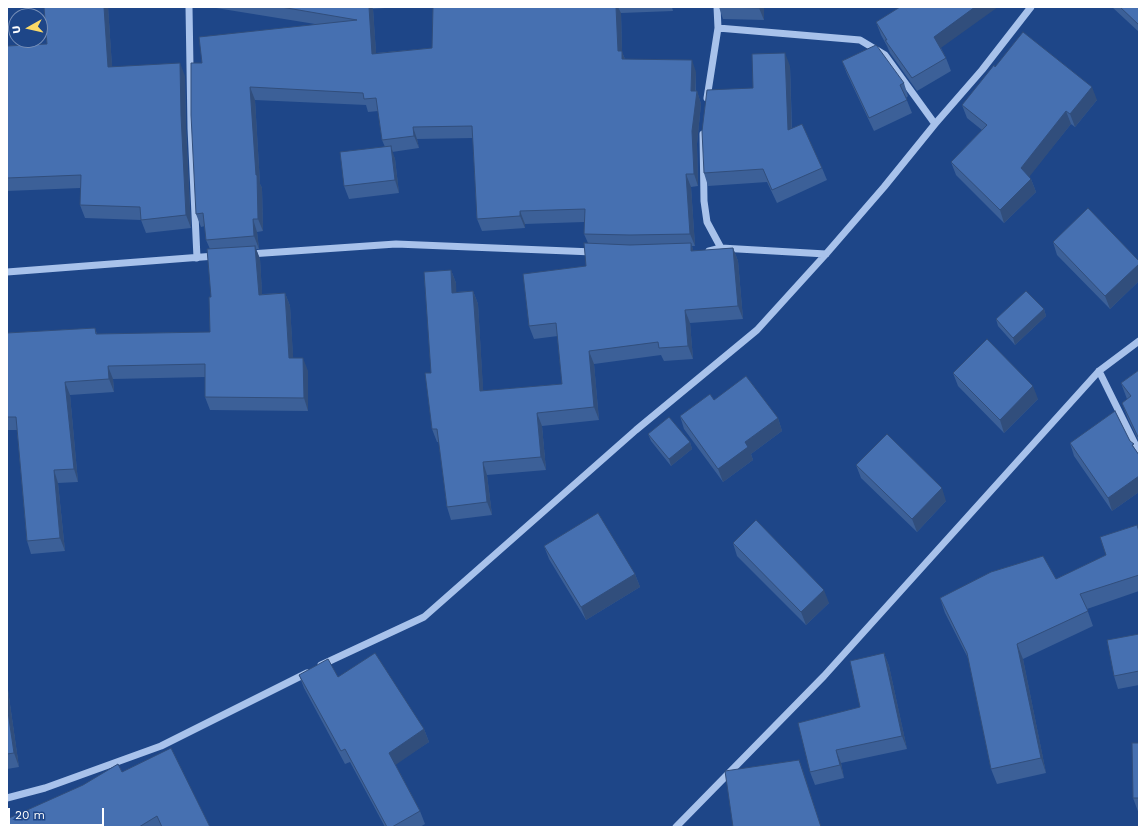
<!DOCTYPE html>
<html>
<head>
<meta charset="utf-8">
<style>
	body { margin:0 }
	#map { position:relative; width:1146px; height:834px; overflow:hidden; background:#1e4688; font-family:"Work Sans",sans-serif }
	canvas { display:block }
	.frame { position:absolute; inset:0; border:8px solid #fff; pointer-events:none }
	.north { position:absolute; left:8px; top:8px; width:40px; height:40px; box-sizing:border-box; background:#1e4688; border:1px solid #7890b8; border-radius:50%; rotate:262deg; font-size:11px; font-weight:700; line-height:16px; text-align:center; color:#fff }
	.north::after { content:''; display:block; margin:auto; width:14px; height:18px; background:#fad967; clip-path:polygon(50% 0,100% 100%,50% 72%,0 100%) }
	.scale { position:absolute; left:8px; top:808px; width:96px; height:18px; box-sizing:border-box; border:2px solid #fff; border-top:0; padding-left:5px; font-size:12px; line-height:14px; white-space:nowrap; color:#fff; -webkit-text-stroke:3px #1e4688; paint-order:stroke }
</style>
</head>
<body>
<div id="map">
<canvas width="1146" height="834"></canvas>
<div class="frame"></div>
<div class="north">U</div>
<div class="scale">20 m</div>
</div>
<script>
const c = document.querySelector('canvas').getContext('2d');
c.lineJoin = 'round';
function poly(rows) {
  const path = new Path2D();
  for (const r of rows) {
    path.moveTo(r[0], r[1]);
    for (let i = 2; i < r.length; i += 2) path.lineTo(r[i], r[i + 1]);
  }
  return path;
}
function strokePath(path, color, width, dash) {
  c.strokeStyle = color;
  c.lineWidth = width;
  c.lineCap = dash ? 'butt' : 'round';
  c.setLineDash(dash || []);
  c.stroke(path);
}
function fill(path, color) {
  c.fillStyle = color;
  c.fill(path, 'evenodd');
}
const minor = poly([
	[189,7,191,128,197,258],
	[718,28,860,40,885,55,935,124],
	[707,98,718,28,717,7],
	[703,134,704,201,707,222,721,248],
	[709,251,721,248,826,254],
	[250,254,396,244,593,252],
	[7,272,215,256],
	[1099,371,1139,452],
	[321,665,424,617,636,430,757,330,826,254,884,187,935,124,982,70,1031,7],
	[7,798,45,788,161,746,307,673],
	[676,827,824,676,1099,371,1139,341]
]);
const wall = poly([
	[44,7,108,7,112,67,185,76,186,128,191,228,146,233,141,220,85,218,80,205,80,188,7,191,7,46,47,44],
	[210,7,397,7,373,9,376,53,432,48,433,7,672,7,673,11,621,13,622,52,625,59,696,72,696,91,697,91,701,104,697,144,698,186,691,187,695,246,692,246,693,251,733,248,738,261,743,319,690,323,693,359,664,361,661,355,594,364,599,420,542,426,546,470,487,475,492,515,451,520,447,507,439,442,437,442,432,429,431,373,451,270,456,283,456,292,473,291,478,304,483,391,562,384,558,336,534,339,529,326,586,266,588,243,584,234,584,222,525,224,525,228,482,231,477,219,473,138,417,139,419,148,392,152,395,159,399,193,349,199,344,186,385,147,382,140,378,111,368,112,366,105,255,100,260,184,262,188,263,231,257,232,259,249,256,249,260,259,262,294,285,293,290,306,293,358,308,371,308,411,210,410,205,397,205,377,113,379,114,392,70,395,78,482,58,483,65,551,31,554,27,541,17,430,7,430,7,333,95,328,97,334,210,332,211,297,210,249,206,240,205,226,201,227,196,214,202,63,315,24],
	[719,7,764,7,764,20,723,19],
	[1112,7,1139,7,1139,32],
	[876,22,941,48,946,58,951,71,917,91,890,53,887,46,881,35],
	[842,61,904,83,908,96,906,98,912,113,874,131,847,74],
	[790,66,792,128,822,168,827,180,777,203,767,182,708,186,704,173,753,88],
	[995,67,1097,100,1075,127,1071,124,1029,176,1031,179,1036,192,1004,223,956,175,951,162,982,130,967,118,962,105],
	[1053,242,1139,261,1139,281,1110,309,1057,255],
	[1044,309,1046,316,1015,345,998,326,996,319],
	[1139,370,1139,442,1128,419,1122,403,1127,399,1121,383],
	[953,373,1038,399,1004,433,958,386],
	[714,400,778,418,782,431,751,454,753,460,723,482,684,429,680,416],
	[648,434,690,442,692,449,671,466,651,441],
	[1130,441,1139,455,1139,492,1112,511,1074,456,1070,443],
	[856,465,946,501,917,532,861,478],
	[1139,531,1139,591,1087,609,1093,626,1023,659,1046,773,997,784,991,769,969,660,945,613,940,598,1056,579,1106,555],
	[733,543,829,603,806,625,737,556],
	[544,546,635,574,640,587,586,620,549,559],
	[1139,634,1139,685,1118,689,1114,676],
	[884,653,889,666,907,749,841,763,844,778,815,785,810,772,860,707],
	[299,675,338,677,424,729,429,742,395,764,420,811,425,824,420,827,385,827,350,762,345,764,304,688],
	[7,683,19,767,7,769],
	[1139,743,1139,814,1133,798],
	[122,772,210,827,7,827]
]);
const shadedWall = poly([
	[104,7,108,7,113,80,108,67],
	[369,7,372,7,373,9,377,66,372,54],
	[616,7,618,7,621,13,622,52,627,64,627,71,618,51],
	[759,7,764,7,764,20,759,8],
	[975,7,998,7,938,50,934,37],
	[785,53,790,66,792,143,788,130],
	[692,60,696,72,695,104,691,91],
	[180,63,185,76,186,128,191,228,186,215,181,115],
	[250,87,255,100,260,184,262,188,263,231,258,219],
	[1092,87,1097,100,1075,127,1070,114],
	[697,91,701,104,697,144,698,186,694,174,692,131],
	[1066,111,1071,124,1026,181,1021,168],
	[413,127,417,139,419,148,414,136],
	[391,146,395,159,399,193,395,180],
	[686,174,691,187,695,246,690,234],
	[1031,179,1036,192,1004,223,1000,210],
	[520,211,525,224,525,228,520,216],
	[253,219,257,232,259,249,254,236],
	[691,243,695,256,691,251],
	[255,246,260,259,263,308,259,295],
	[733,248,738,261,743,319,738,306],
	[1139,264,1139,281,1110,309,1105,296],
	[451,270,456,283,457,306,452,293],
	[473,291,478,304,484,404,480,391],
	[285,293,290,306,294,371,289,358],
	[1044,309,1046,316,1015,345,1013,338],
	[685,310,690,323,693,359,688,346],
	[589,351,594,364,599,420,594,407],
	[303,358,308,371,308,411,304,398],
	[108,366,113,379,114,392,109,379],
	[65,382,70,395,78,482,74,469],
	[1033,386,1038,399,1004,433,1000,420],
	[537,413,542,426,546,470,541,457],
	[778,418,782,431,751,454,753,460,723,482,718,469,745,442],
	[690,442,692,449,671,466,669,459],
	[483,462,487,475,492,515,487,502],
	[54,470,58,483,65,551,60,538],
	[1139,476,1139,492,1112,511,1108,498],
	[942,488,946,501,917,532,912,519],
	[635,574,640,587,586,620,581,607],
	[824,590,829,603,806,625,801,612],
	[1017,644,1023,659,1046,773,1041,758],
	[884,653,889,666,907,749,902,736],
	[7,683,19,767,14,753,7,705],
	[424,729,429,742,394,766,389,753],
	[836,750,841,763,844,778,840,765],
	[799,760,804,773,821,827]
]);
const building = poly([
	[44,7,104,7,108,67,180,63,181,115,186,215,141,220,140,207,80,205,81,175,7,178,7,46,47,44,44,7],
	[281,7,369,7,372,54,432,48,433,7,616,7,618,51,622,51,622,59,692,60,691,91,697,91,692,131,694,174,686,174,690,234,630,235,584,234,585,209,520,211,520,216,477,219,472,126,413,127,414,136,382,140,376,98,364,99,363,93,250,87,256,175,257,175,258,219,253,219,254,236,206,240,203,213,196,214,191,115,191,63,202,63,199,37,357,20,281,7],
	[727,7,759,7,759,8,727,7],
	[900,7,975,7,934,37,946,58,912,78,885,40,887,40,876,22,900,7],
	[1120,7,1139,7,1139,25,1120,7],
	[1023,32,1092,87,1070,114,1066,111,1021,168,1031,179,1000,210,951,162,987,125,962,105,994,65,995,67,1023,32],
	[876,45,877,46,904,83,900,85,907,100,869,118,842,61,876,45],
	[785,53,788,130,802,124,822,168,772,190,763,169,704,173,702,131,707,90,753,88,752,54,785,53],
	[391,146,395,180,344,186,340,152,391,146],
	[1088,208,1139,261,1139,264,1105,296,1053,242,1088,208],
	[584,243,630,245,691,243,691,251,733,248,738,306,685,310,688,346,659,348,658,342,589,351,594,407,537,413,541,457,483,462,487,502,447,507,437,429,432,429,425,373,431,373,424,272,451,270,452,293,473,291,480,391,562,384,556,323,529,326,523,274,586,266,584,243],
	[255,246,259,295,285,293,289,358,303,358,304,398,205,397,205,364,108,366,109,379,65,382,74,469,54,470,60,538,27,541,16,417,7,417,7,333,95,328,96,334,210,332,209,297,211,297,207,249,255,246],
	[1026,291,1044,309,1013,338,996,319,1026,291],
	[987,339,1033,386,1000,420,953,373,987,339],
	[1139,370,1139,436,1138,437,1122,403,1131,396,1121,383,1139,370],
	[746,376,778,418,745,442,748,447,718,469,680,416,710,394,714,400,746,376],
	[1115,411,1130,441,1134,444,1132,445,1139,455,1139,476,1108,498,1070,443,1115,411],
	[669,417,690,442,669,459,648,434,669,417],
	[887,434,942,488,912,519,856,465,887,434],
	[598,513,635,574,581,607,544,546,598,513],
	[756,520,824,590,801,612,733,543,756,520],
	[1137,525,1139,532,1139,575,1080,594,1088,611,1017,644,1041,758,991,769,967,653,940,598,991,572,1043,556,1056,579,1106,555,1100,537,1137,525],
	[1139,634,1139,671,1114,676,1107,640,1139,634],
	[375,653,424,729,389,753,420,811,392,827,387,827,345,749,341,751,299,675,328,659,338,677,375,653],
	[884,653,902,736,836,750,840,765,810,772,798,723,860,707,850,661,884,653],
	[7,705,14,753,7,754,7,705],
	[1132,743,1139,743,1139,798,1133,798,1132,743],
	[171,748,210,827,162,827,157,816,139,827,7,827,7,819,83,785,118,764,122,772,171,748],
	[799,760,821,827,733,827,725,771,799,760]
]);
strokePath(minor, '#a8c2eb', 7);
fill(wall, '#3c6098');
fill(shadedWall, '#314e7c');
fill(building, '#4670b1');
strokePath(building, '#314e7c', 1);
</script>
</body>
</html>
